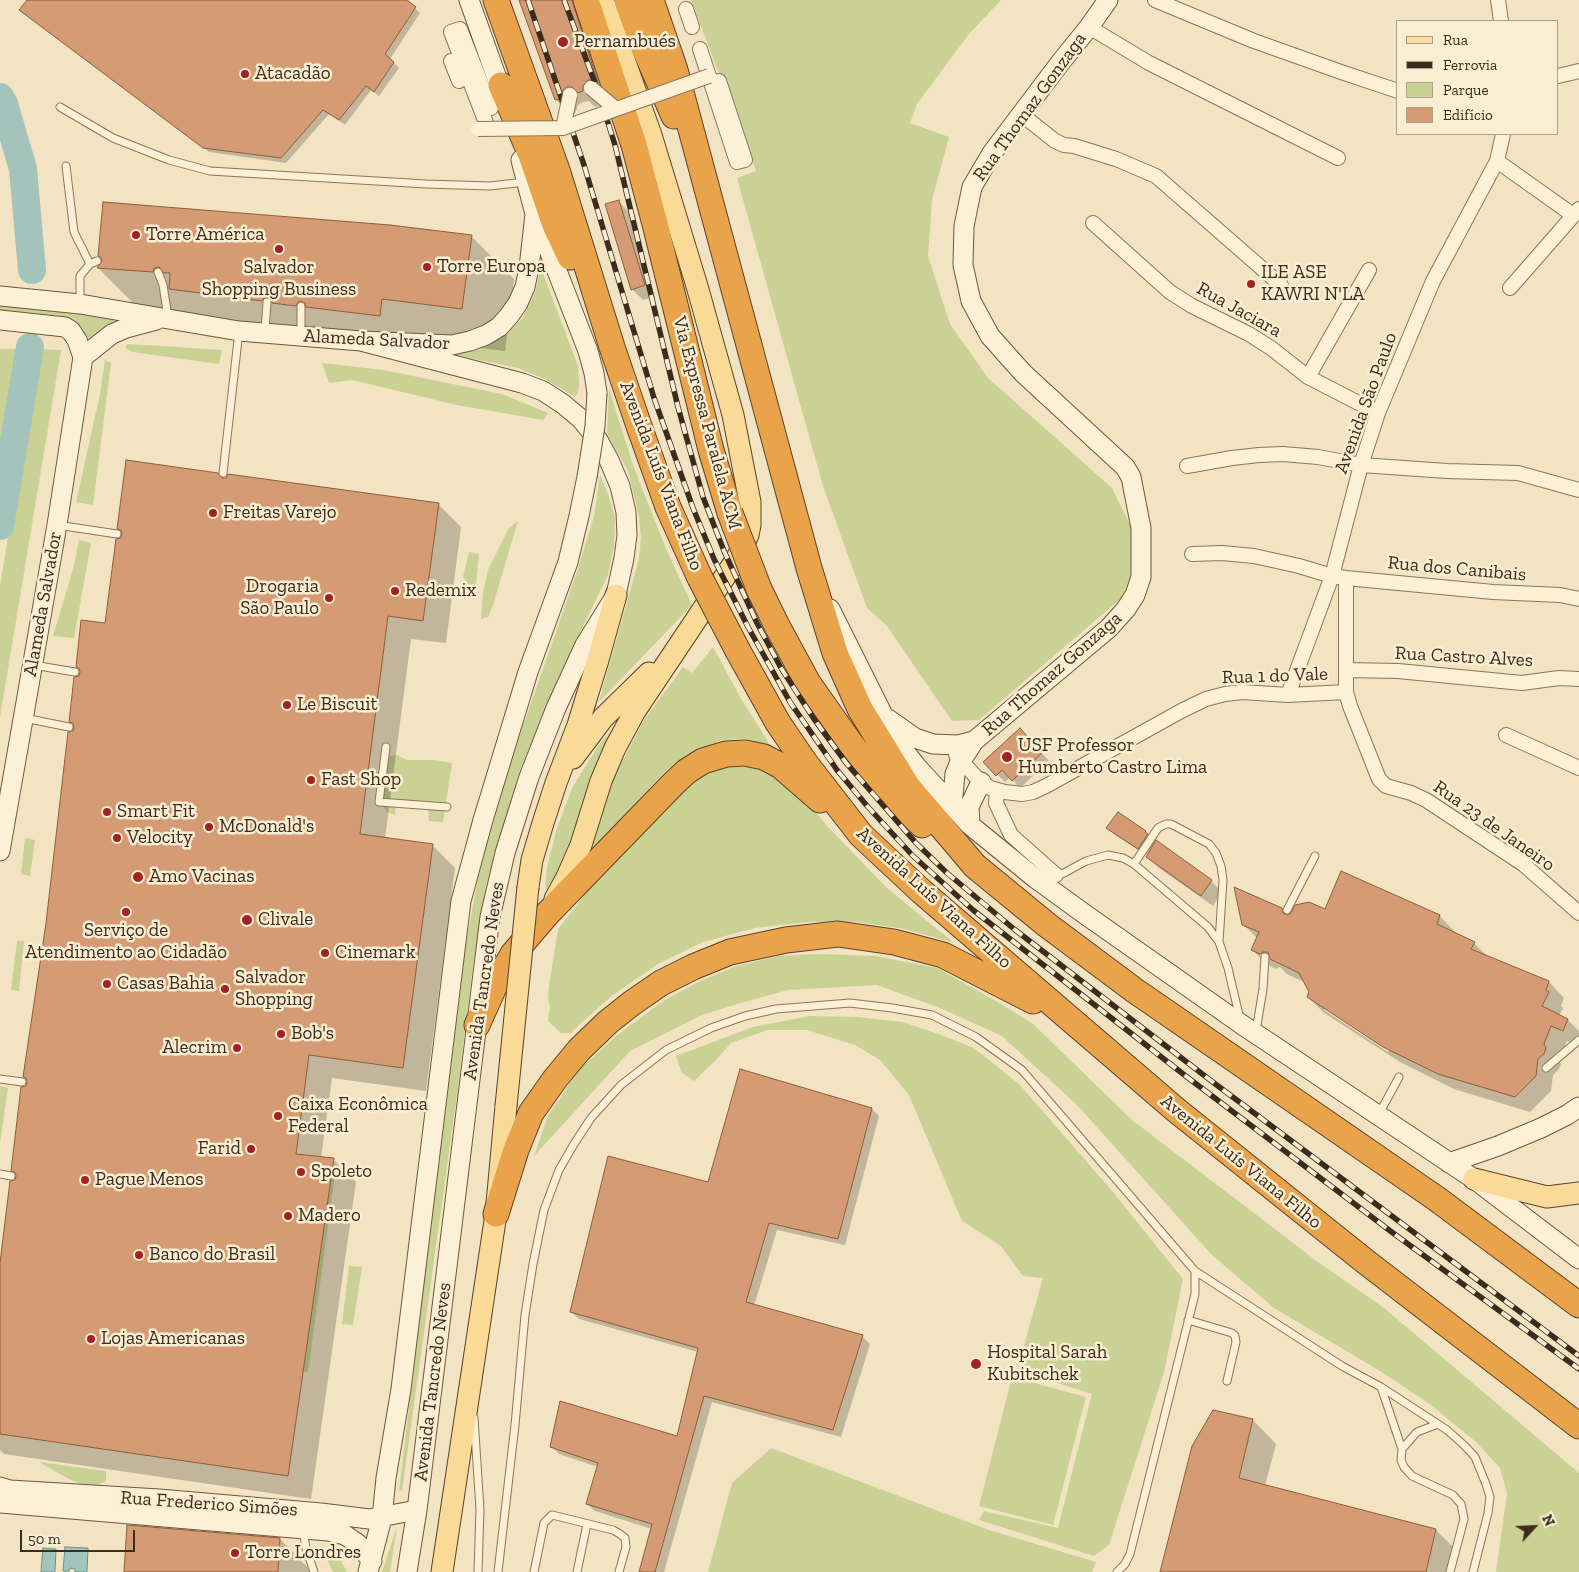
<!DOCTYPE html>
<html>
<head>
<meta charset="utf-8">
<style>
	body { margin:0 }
	#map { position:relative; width:1579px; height:1572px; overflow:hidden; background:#f2e3c2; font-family:"Zilla Slab",serif }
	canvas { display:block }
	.legend { position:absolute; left:1396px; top:20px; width:162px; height:115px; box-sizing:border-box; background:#f9edd2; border:1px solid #ada08a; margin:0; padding:6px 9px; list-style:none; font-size:15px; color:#3c2c1d }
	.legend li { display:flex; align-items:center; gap:10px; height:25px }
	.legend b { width:25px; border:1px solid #ada08a }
	.north { position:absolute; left:1509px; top:1502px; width:50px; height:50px; -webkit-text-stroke:4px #f9edd2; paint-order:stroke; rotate:65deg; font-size:14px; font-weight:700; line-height:20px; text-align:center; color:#3c2c1d }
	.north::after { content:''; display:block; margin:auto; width:18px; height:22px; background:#3c2c1d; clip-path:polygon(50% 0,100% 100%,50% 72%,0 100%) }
	.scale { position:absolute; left:20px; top:1530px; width:115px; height:22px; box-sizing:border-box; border:2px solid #3c2c1d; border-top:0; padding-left:6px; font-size:15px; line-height:18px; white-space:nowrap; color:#3c2c1d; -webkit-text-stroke:4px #f9edd2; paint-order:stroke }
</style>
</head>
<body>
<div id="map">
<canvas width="1579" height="1572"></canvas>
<ul class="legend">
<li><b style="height:6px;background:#f9da96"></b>Rua</li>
<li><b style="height:6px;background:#3c2c1d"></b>Ferrovia</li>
<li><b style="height:14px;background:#cad194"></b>Parque</li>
<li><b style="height:14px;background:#d49b74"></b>Edifício</li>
</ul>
<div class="north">N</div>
<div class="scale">50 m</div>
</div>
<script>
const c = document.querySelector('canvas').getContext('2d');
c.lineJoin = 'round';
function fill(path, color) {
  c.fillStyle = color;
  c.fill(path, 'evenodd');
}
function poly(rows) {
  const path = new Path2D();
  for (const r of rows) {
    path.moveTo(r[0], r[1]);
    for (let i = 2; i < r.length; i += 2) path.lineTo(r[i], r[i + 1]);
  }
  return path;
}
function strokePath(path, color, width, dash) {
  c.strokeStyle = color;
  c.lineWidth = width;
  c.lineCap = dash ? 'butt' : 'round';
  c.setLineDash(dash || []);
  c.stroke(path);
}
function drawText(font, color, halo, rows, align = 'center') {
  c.font = font + ' "Zilla Slab",serif';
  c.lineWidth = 5;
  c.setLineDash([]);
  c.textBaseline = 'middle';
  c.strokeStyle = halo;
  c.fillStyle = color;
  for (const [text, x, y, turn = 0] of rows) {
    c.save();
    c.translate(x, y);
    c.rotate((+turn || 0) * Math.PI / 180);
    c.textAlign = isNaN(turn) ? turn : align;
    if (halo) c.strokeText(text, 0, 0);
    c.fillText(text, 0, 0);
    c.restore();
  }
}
const green = poly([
	[691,0,1001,0,969,34,917,104,910,123,949,137,932,200,928,256,950,324,988,378,1112,488,1131,527,1134,564,1125,595,979,720,952,721,887,626,867,608,823,486,737,178,756,171],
	[541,268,578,366,579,383,578,393,575,397,545,379,518,368,451,354,482,347,503,336,522,319,535,293],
	[0,303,119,318,100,330,90,340,73,322,0,313],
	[127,344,161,346,222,350,219,364,133,352,125,348],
	[0,349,20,349,0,468],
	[39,349,61,350,0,717,0,586],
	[105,360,111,363,93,505,76,502,100,394],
	[322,363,383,370,502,394,548,413,543,420,457,405,352,380,329,383],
	[609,389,634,468,667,551,692,605,599,702,639,559,641,538,639,516,628,471,607,433],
	[600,475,608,494,615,519,614,546,608,575,558,678,518,775,487,882,473,966,458,1087,402,1491,399,1491,462,964,478,879,508,769,578,569,594,516],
	[518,521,493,605,488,617,481,619,483,593,488,570,509,528],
	[79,540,91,543,74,638,53,636,74,566],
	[469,552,479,554,475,595,463,577],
	[713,647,740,697,772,748,746,739,721,740,704,747,666,770,590,854,610,785,644,720,683,667,692,673],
	[622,717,575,835,559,870,545,891,547,867,557,828,573,786,599,745],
	[397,755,407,760,435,760,452,763,443,822,429,821,428,810,396,804,395,815,387,812,382,805,387,760,391,756],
	[747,761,776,770,803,796,827,826,887,888,954,943,905,929,857,922,808,922,755,928,703,942,658,964,613,995,579,1025,571,1033,561,1033,548,1021,550,1007,548,997,549,986,558,929,612,860,696,774],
	[25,838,35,840,30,876,21,874],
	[17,941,24,941,19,991,11,990],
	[819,954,875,956,937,968,996,1001,1032,1023,1132,1120,1318,1262,1384,1308,1579,1473,1579,1572,1496,1572,1507,1493,1500,1468,1476,1442,1431,1405,1380,1371,1274,1308,1212,1255,1077,1105,1002,1036,940,1008,877,985,788,990,737,1004,702,1015,630,1051,534,1156,548,1116,579,1070,615,1037,663,1001,698,982,734,967,778,956],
	[810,1016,858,1017,903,1022,941,1035,974,1048,1019,1084,1113,1192,1183,1279,1164,1372,1109,1545,1094,1556,979,1520,984,1511,1058,1528,1092,1394,1017,1370,1043,1278,1023,1276,1001,1246,962,1221,909,1095,880,1060,855,1045,807,1030,767,1030,731,1043,716,1060,694,1081,682,1073,676,1056,753,1027],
	[0,1086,8,1088,0,1143],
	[331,1173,335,1175,308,1372,303,1372],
	[349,1266,362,1267,353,1325,342,1324],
	[1012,1377,1086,1397,1053,1525,979,1506],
	[771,1448,989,1530,1096,1562,1092,1572,708,1572,732,1483],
	[39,1462,106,1471,106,1481,100,1484,88,1487,69,1479],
	[397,1527,390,1572,382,1572],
	[331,1551,336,1552,347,1572,333,1572,328,1562,328,1554]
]);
const water = poly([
	[65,1547,88,1548,87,1572,75,1572,75,1569,70,1568,69,1571,63,1571,65,1547],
	[43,1548,56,1549,55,1572,41,1572,43,1548]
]);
const shadow = poly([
	[29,0,405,0,420,13,390,59,399,68,379,96,371,90,345,125,329,114,286,163,209,152,26,15],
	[520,0,586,0,612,96,597,102,598,106,595,107,589,101,583,102,578,105,575,114,571,115,556,100],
	[618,201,630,213,655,297,643,300,632,289],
	[471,236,514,279,505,351,424,341,422,358,350,349,140,310,98,268,104,261,99,255],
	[223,479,438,504,461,527,446,643,411,639,385,838,432,845,455,868,426,1091,332,1078,321,1158,333,1159,356,1182,311,1499,4,1454,0,1450,0,1273,17,1175,13,1170,27,1087,28,1080,24,1076,75,725,71,721,81,670,77,666,106,625,123,532,119,528],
	[1027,737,1049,761,1020,788,1010,777,1005,782,985,762],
	[1118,814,1145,832,1155,844,1211,881,1222,892,1213,906,1159,868,1148,857,1154,847,1152,846,1146,855,1115,835,1108,828],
	[1342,872,1440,916,1455,932,1454,933,1474,943,1489,958,1549,982,1564,998,1561,1006,1563,1008,1559,1016,1568,1020,1579,1031,1579,1044,1578,1046,1567,1041,1559,1060,1561,1064,1559,1069,1553,1075,1551,1091,1530,1112,1454,1089,1400,1062,1324,1013,1308,997,1311,992,1306,983,1287,974,1280,967,1276,969,1268,965,1252,950,1257,938,1243,924,1281,909,1288,916,1326,910],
	[1324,1007,1389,1049,1388,1052,1324,1010],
	[872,1109,879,1116,845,1245,777,1230,754,1306,863,1337,870,1344,841,1437,712,1402,664,1572,640,1572,652,1529,595,1511,587,1504,598,1467,559,1454,551,1446,678,1438,698,1352,579,1319,571,1312,709,1183],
	[1214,1412,1253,1420,1276,1444,1265,1486,1436,1530,1459,1553,1454,1572,1161,1572],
	[280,1539,312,1572,125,1572]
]);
const river = poly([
	[0,97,4,104,23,169,32,270],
	[0,526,30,347]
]);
const building = poly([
	[27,0,407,0,416,7,385,54,394,62,374,92,366,86,339,120,323,110,281,158,203,148,19,10,27,0],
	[519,0,572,0,598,83,593,80,588,80,583,86,583,91,578,93,572,87,567,87,563,90,560,99,555,100,519,0],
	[619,200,645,285,631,290,605,204,619,200],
	[103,202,390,225,472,235,462,309,382,299,380,316,306,307,305,303,301,301,298,302,296,306,272,303,272,299,268,297,264,298,262,301,169,289,170,273,164,273,159,267,154,268,153,272,97,268,102,261,101,257,98,256,103,202],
	[126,460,218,473,222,478,226,478,228,474,439,503,423,621,388,616,360,834,433,844,403,1068,309,1055,296,1154,334,1158,288,1476,0,1434,0,1263,10,1181,15,1180,16,1176,15,1172,11,1171,21,1087,26,1086,27,1082,26,1078,23,1077,46,923,68,732,73,731,74,728,73,723,69,722,74,677,79,676,80,672,79,668,76,667,81,620,105,623,116,539,121,538,122,534,121,530,117,529,126,460],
	[1020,728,1042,753,1012,781,1002,770,996,776,983,762,1020,728],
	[1118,812,1146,831,1145,832,1148,834,1138,849,1106,828,1118,812],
	[1156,840,1212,880,1201,896,1146,857,1156,840],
	[1341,871,1440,915,1437,924,1475,942,1471,949,1549,981,1546,990,1549,992,1542,1006,1568,1019,1563,1031,1551,1026,1544,1044,1546,1048,1544,1054,1538,1059,1536,1076,1515,1097,1438,1074,1383,1047,1307,997,1309,992,1299,973,1270,959,1268,952,1263,952,1260,954,1251,950,1259,932,1242,925,1234,887,1282,908,1283,913,1288,915,1291,913,1295,905,1309,902,1325,909,1341,871],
	[740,1069,872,1108,838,1239,769,1223,746,1302,863,1335,833,1430,704,1396,655,1572,639,1572,652,1524,586,1504,598,1463,550,1447,560,1401,677,1436,698,1348,570,1312,608,1156,708,1182,740,1069],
	[1213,1410,1253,1419,1239,1478,1436,1529,1426,1572,1160,1572,1192,1446,1213,1410],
	[127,1525,280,1538,278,1572,124,1572,127,1525]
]);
const lane = poly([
	[60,107,113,138,169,160,210,171,426,184,490,186,525,182],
	[66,166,74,232,90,264],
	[158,272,163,285,168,317],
	[80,302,80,276,90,264,97,261],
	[265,331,267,302],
	[301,336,301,306],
	[223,473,239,331],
	[57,525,117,534],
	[33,665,75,672],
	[24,718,69,727],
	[386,747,379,802,447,807],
	[1134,864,1158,828,1166,824,1171,824,1209,844,1216,853,1221,866,1223,880,1219,942],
	[1054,875,1064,873,1086,861,1108,855,1123,858,1134,864,1208,927,1219,942,1228,968,1240,1019],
	[1287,910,1315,856],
	[1256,1031,1263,989,1265,957],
	[1546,1068,1579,1040],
	[0,1079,22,1082],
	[1379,1114,1399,1077],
	[0,1174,11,1176],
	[1188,1320,1232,1333,1235,1336,1236,1342,1227,1381],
	[1381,1387,1402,1449],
	[474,1418,480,1509,478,1572],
	[1438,1424,1417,1432,1402,1449,1401,1460,1404,1467,1412,1476,1453,1495,1461,1504,1464,1519,1450,1572],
	[303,1530,306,1548,314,1572],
	[498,1572,515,1425,525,1315,533,1264,544,1210,559,1170,574,1144,591,1118,621,1085,666,1050,711,1028,745,1016,776,1009,850,1003,892,1008,932,1015,976,1037,1022,1070,1195,1271,1342,1366,1381,1387,1447,1430,1465,1446,1475,1457,1486,1484,1490,1497,1488,1513,1473,1572],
	[534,1572,544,1523,552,1515,613,1530,620,1534,625,1538,626,1547,619,1572],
	[577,1572,587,1524],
	[1117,1572,1125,1564,1130,1554,1195,1294,1195,1271]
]);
const street = poly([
	[1155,0,1254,41,1341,72,1398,91],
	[1498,0,1501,21],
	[686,9,692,27],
	[1089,27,1149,63,1338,158],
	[700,49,737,162,745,160,719,81,714,82,736,152],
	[464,56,484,110,491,108,460,29,451,32,488,128],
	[451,61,459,81],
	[1558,76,1579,71],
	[1021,114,1055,141,1064,145,1074,146,1116,159,1156,176,1281,285],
	[1497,161,1573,215],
	[1093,223,1170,292,1192,306,1249,334,1271,348,1308,377,1378,413],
	[1510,288,1579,209],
	[1308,377,1369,270],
	[1187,466,1232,458,1259,455,1283,454,1318,457,1361,465,1447,471,1518,473,1579,490],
	[1192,554,1222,553,1254,556,1299,566,1332,576,1346,578,1493,592,1560,595,1579,599],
	[1346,578,1346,692,1350,706,1379,779,1386,786,1411,793,1426,800,1523,864,1579,913],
	[1346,670,1398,671,1522,683,1559,678,1579,679],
	[1288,695,1332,576,1361,465,1378,413,1433,281,1497,161,1503,134],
	[1506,735,1579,768],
	[956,755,976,777,990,788,1005,792,1022,794,1033,792,1046,786,1183,710,1206,699,1225,694,1242,692,1288,695,1346,692],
	[997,790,996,803,1011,835,1056,875]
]);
const secondary = poly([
	[469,0,504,98],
	[521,160,535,214,588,351,594,373,597,393],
	[0,296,80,304,239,331,361,341,452,345,470,341,486,335,499,327,509,316,518,303,525,287,529,268,535,214],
	[0,320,65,327,71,331,77,340,83,357,57,525,0,851],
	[361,341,522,383,543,391,563,404,581,419,598,440,609,460,620,486,626,512,627,535,624,558,616,595,585,645,556,708,529,777,505,853,490,917,417,1510,407,1572],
	[83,357,112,334,126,328,156,320],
	[830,609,882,713,899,744,917,767,970,825,1035,878,1086,915,1241,1024,1474,1179,1579,1259],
	[888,719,915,738,933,744,958,745,974,741],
	[952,806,955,774,959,764,974,741,1109,628,1126,609,1135,595,1141,577,1141,528,1131,477,1125,467,1023,373,990,336,971,301,963,265,964,226,972,187,992,153,1060,63,1089,27,1108,0],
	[970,825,969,807,981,782],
	[1449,1163,1498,1146,1541,1128,1567,1115,1579,1107],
	[0,1487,10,1490,159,1499,321,1513,369,1519,417,1510],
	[0,1503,328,1531,345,1535,358,1544,372,1561],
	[368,1572,382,1518,386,1478,401,1389,461,901,483,820,528,672,568,562,579,516,587,477]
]);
const primary = poly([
	[573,758,603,718,649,673],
	[528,887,532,860,543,823,556,783,578,725,598,660,616,595],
	[555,899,567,877,581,845,601,781,615,748,635,711,736,560,748,535,750,525,750,502,733,415,697,286,651,135,603,0],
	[1474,1179,1547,1197,1579,1193],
	[442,1572,496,1214,506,1106]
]);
const highway = poly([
	[496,0,557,170,612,347,639,426,668,507,700,578],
	[586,0,634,145,655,224,711,450,730,513],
	[627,0,643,45,674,116],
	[651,0,675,70,809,568,835,653,860,709,908,787,975,866,1047,925,1134,990,1437,1199,1579,1305],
	[501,85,531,155,555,225,570,257],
	[776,624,808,683,851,744,896,800,922,825],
	[738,651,778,723,806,764,861,835,921,891,1176,1110,1366,1262,1579,1426],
	[477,1025,495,985,513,954,548,913,674,783,687,771,703,761,726,754,745,753,764,757,781,766,820,800],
	[496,1214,516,1150,531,1113,555,1079,579,1050,608,1022,632,1003,661,983,693,967,730,952,786,940,838,934,894,942,943,955,1033,1001]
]);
const rail = poly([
	[528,0,584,165,654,398,693,508,714,559,748,627,790,702,837,770,868,807,913,856,973,910,1187,1077,1393,1233,1579,1369],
	[564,0,598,91,615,145,678,407,703,497,724,551,757,623,781,668,814,719,847,764,916,843,947,873,1014,929,1214,1083,1579,1356]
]);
const streetBridge = poly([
	[591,88,616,109],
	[570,95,563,128,709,76],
	[478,129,563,128]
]);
const secondaryBridge = poly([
	[587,477,595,426,597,393]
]);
const primaryBridge = poly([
	[506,1106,528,887]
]);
const highwayBridge = poly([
	[730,513,759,589,776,624],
	[700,578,738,651]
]);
const markers = [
	[563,42,6,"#a32122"],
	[245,74,5,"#a32122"],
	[136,235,5,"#a32122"],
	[279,249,5,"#a32122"],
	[427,267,5,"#a32122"],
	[1251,284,5,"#a32122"],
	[213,513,5,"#a32122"],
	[395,591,5,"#a32122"],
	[329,598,5,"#a32122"],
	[287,705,5,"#a32122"],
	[1007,757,6,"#a32122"],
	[311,780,5,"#a32122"],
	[107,812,5,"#a32122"],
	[209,827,5,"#a32122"],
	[117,838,5,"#a32122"],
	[138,877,6,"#a32122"],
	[126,912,5,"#a32122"],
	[247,920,6,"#a32122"],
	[325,953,5,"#a32122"],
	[107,984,5,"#a32122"],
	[225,989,5,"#a32122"],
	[281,1034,5,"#a32122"],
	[237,1048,5,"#a32122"],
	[278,1116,5,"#a32122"],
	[251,1149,5,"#a32122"],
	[301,1172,5,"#a32122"],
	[85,1180,5,"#a32122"],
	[288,1216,5,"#a32122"],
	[139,1255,5,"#a32122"],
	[91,1339,5,"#a32122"],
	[976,1364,6,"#a32122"],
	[235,1553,5,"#a32122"]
];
const poiNames = [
	["Pernambués",574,42],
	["Atacadão",255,74],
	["Torre América",146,235],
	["Torre Europa",437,267],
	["Salvador",279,268,"center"],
	["Shopping Business",279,290,"center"],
	["ILE ASE",1261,273],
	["KAWRI N'LA",1261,295],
	["Freitas Varejo",223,513],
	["Drogaria",319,587,"right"],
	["São Paulo",319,609,"right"],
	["Redemix",405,591],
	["Le Biscuit",297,705],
	["USF Professor",1018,746],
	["Humberto Castro Lima",1018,768],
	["Fast Shop",321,780],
	["Smart Fit",117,812],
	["McDonald's",219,827],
	["Velocity",127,838],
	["Amo Vacinas",149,877],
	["Clivale",258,920],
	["Serviço de",126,931,"center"],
	["Atendimento ao Cidadão",126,953,"center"],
	["Cinemark",335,953],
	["Salvador",235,978],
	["Shopping",235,1000],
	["Casas Bahia",117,984],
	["Bob's",291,1034],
	["Alecrim",227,1048,"right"],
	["Caixa Econômica",288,1105],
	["Federal",288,1127],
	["Farid",241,1149,"right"],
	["Spoleto",311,1172],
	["Pague Menos",95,1180],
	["Madero",298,1216],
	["Banco do Brasil",149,1255],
	["Lojas Americanas",101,1339],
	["Hospital Sarah",987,1353],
	["Kubitschek",987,1375],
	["Torre Londres",245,1553]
];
const streetNames = [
	["Rua Thomaz Gonzaga",1030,107,-54],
	["Rua Jaciara",1239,310,29],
	["Alameda Salvador",377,340,3],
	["Avenida São Paulo",1366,403,-70],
	["Via Expressa Paralela ACM",707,423,75],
	["Avenida Luís Viana Filho",661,476,69],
	["Rua dos Canibais",1457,569,5],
	["Alameda Salvador",43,604,-80],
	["Rua Castro Alves",1464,657,3],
	["Rua Thomaz Gonzaga",1052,674,-41],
	["Rua 1 do Vale",1275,676,-2],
	["Rua 23 de Janeiro",1494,826,35],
	["Avenida Luís Viana Filho",934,898,42],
	["Avenida Tancredo Neves",484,981,-82],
	["Avenida Luís Viana Filho",1241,1162,39],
	["Avenida Tancredo Neves",433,1382,-83],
	["Rua Frederico Simões",209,1504,4]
];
fill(green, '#cad194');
fill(water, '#a4c4bb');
strokePath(water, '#6a9489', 1);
fill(shadow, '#0003');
strokePath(river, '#a4c4bb', 28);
fill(building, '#d49b74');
strokePath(building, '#8f5c3a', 1);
strokePath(lane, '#8e7457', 9);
strokePath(street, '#8e7457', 16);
strokePath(secondary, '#70553a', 21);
strokePath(primary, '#5b422b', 23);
strokePath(highway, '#5b422b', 27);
strokePath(lane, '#fcf0d6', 7);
strokePath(street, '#fcf0d6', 14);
strokePath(secondary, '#fcf0d6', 19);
strokePath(primary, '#f9da96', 21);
strokePath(highway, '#e9a34a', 25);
strokePath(rail, '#3c2c1d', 5.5);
strokePath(rail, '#f9edd2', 4, [11]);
strokePath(streetBridge, '#8e7457', 16, []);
strokePath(secondaryBridge, '#70553a', 21, []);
strokePath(primaryBridge, '#5b422b', 23, []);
strokePath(highwayBridge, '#5b422b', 27, []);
strokePath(streetBridge, '#fcf0d6', 14);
strokePath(secondaryBridge, '#fcf0d6', 19);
strokePath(primaryBridge, '#f9da96', 21);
strokePath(highwayBridge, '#e9a34a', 25);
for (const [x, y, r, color] of markers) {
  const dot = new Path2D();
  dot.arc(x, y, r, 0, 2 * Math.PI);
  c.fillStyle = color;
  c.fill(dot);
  strokePath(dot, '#f9edd2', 2);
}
drawText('19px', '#3c2c1d', '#f9edd2', poiNames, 'left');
drawText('19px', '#3c2c1d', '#f9edd2', streetNames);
</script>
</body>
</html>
